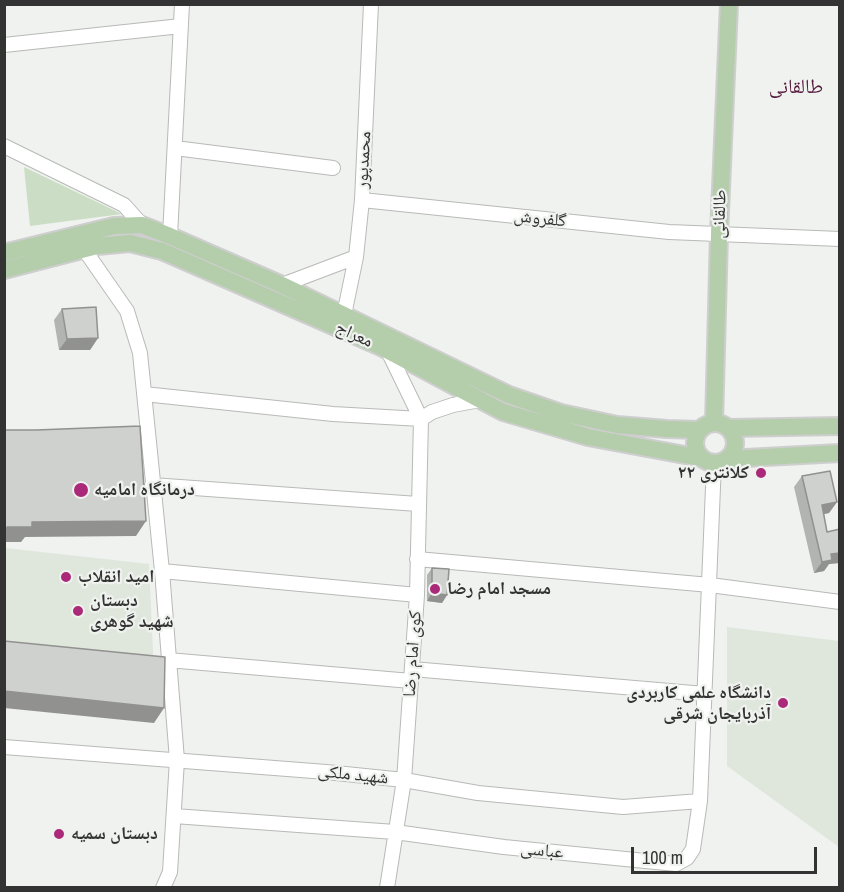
<!DOCTYPE html>
<html>
<head>
<meta charset="utf-8">
<style>
	body { margin:0 }
	#map { position:relative; width:844px; height:892px; overflow:hidden; background:#eff2ee; font-family:"Archivo Narrow",sans-serif }
	canvas { display:block }
	.frame { position:absolute; inset:0; border:6px solid #323332; pointer-events:none }
	.scale { position:absolute; left:631px; top:847px; width:186px; height:27px; box-sizing:border-box; border:3px solid #323332; border-top:0; padding-left:8px; font-size:18px; line-height:21px; white-space:nowrap; color:#323332; -webkit-text-stroke:4px #eff2ee; paint-order:stroke }
</style>
</head>
<body>
<div id="map">
<canvas width="844" height="892"></canvas>
<div class="frame"></div>
<div class="scale">100 m</div>
</div>
<script>
const c = document.querySelector('canvas').getContext('2d');
c.lineJoin = 'round';
function fill(path, color) {
  c.fillStyle = color;
  c.fill(path, 'evenodd');
}
function poly(rows) {
  const path = new Path2D();
  for (const r of rows) {
    if (r.length === 3) {
      path.moveTo(r[0] + r[2], r[1]);
      path.arc(r[0], r[1], r[2], 0, 2 * Math.PI);
      continue;
    }
    path.moveTo(r[0], r[1]);
    for (let i = 2; i < r.length; i += 2) path.lineTo(r[i], r[i + 1]);
  }
  return path;
}
function strokePath(path, color, width, dash) {
  c.strokeStyle = color;
  c.lineWidth = width;
  c.lineCap = dash ? 'butt' : 'round';
  c.setLineDash(dash || []);
  c.stroke(path);
}
function drawText(font, color, halo, rows, align = 'center') {
  c.font = font + ' "Archivo Narrow","Noto Naskh Arabic",sans-serif';
  c.lineWidth = 4.5;
  c.setLineDash([]);
  c.textBaseline = 'middle';
  c.strokeStyle = halo;
  c.fillStyle = color;
  for (const [text, x, y, turn = 0] of rows) {
    c.save();
    c.translate(x, y);
    c.rotate((+turn || 0) * Math.PI / 180);
    c.textAlign = isNaN(turn) ? turn : align;
    if (halo) c.strokeText(text, 0, 0);
    c.fillText(text, 0, 0);
    c.restore();
  }
}
const built = poly([
	[5,548,149,564,154,672,5,657],
	[727,627,839,641,839,847,727,766]
]);
const green = poly([
	[24,167,122,214,30,226]
]);
const minor = poly([
	[4,45,181,26],
	[4,146,124,205,142,225],
	[175,148,333,168],
	[362,200,669,232,840,239],
	[170,236,182,4],
	[84,249,127,311,140,353,162,571,177,760,170,872,163,888],
	[282,285,356,257],
	[344,315,356,257,362,200,371,4],
	[144,394,333,414,421,419],
	[421,419,432,412,453,405,480,400],
	[152,485,418,504],
	[417,559,710,585,840,602],
	[162,571,417,595],
	[168,660,411,681],
	[412,669,705,694],
	[4,747,326,772,404,780,478,793,623,807,700,801],
	[174,816,395,832,504,847,676,864,687,858,693,849,700,801,714,463],
	[387,888,404,780,417,595,421,419,388,351]
]);
const major = poly([
	[4,253,114,226,142,225,170,236,282,285,509,395,561,413,617,425,667,429,699,430],
	[4,270,97,246,130,243,162,251,379,346,503,412,588,437,701,458],
	[715,443,20],
	[714,423,719,234,729,4],
	[729,428,840,426],
	[727,459,840,453]
]);
const wall = poly([
	[62,309,98,338,90,350,59,350,54,320],
	[802,476,837,502,829,513,824,514,827,532,840,529,840,562,839,563,829,564,824,571,814,573,794,487],
	[432,568,447,595,442,603,427,601,427,575]
]);
const shadedWall = poly([
	[98,338,90,350,59,350,67,339],
	[837,502,829,513,814,516,822,505],
	[146,521,136,536,25,537,21,542,4,542,7,527,32,522],
	[840,553,839,563,829,564,824,571,814,573,822,562,831,554],
	[432,593,447,595,442,603,427,601],
	[4,691,164,708,154,723,4,708]
]);
const building = poly([
	[96,307,98,338,67,339,62,309,96,307],
	[140,426,146,521,32,522,32,527,7,527,4,551,4,430,36,430,140,426],
	[830,471,837,502,822,505,827,532,840,529,840,553,831,554,832,560,822,562,802,476,830,471],
	[432,568,449,569,447,595,432,593,432,568],
	[4,641,165,657,164,708,4,691,4,641]
]);
const markers = [
	[761,473,6,"#aa2a79"],
	[81,490,8,"#aa2a79"],
	[66,577,6,"#aa2a79"],
	[435,589,6,"#aa2a79"],
	[78,611,6,"#aa2a79"],
	[783,703,6,"#aa2a79"],
	[59,834,6,"#aa2a79"]
];
const streetNames = [
	["محمدپور",364,160,-87],
	["طالقانی",720,214,-88],
	["گلفروش",540,219,6],
	["معراج",354,335,24],
	["کوی امام رضا",413,654,-86],
	["شهید ملکی",353,775,6],
	["عباسی",542,851,6]
];
const poiNames = [
	["کلانتری ٢٢",749,473,"right"],
	["درمانگاه امامیه",94,490],
	["امید انقلاب",78,577],
	["مسجد امام رضا",447,589],
	["دبستان",90,601],
	["شهید گوهری",90,622],
	["دانشگاه علمی کاربردی",771,693,"right"],
	["آذربایجان شرقی",771,714,"right"],
	["دبستان سمیه",71,834]
];
const neighbourhoodNames = [
	["طالقانی",796,88]
];
fill(built, '#dfe7dd');
fill(green, '#cbdec5');
strokePath(minor, '#b8bab7', 16);
strokePath(major, '#cecece', 20);
strokePath(minor, '#fff', 14);
strokePath(major, '#b4cdab', 16);
fill(wall, '#b2b4b1');
fill(shadedWall, '#919290');
fill(building, '#cfd1ce');
strokePath(building, '#919290', 1.5);
for (const [x, y, r, color] of markers) {
  const dot = new Path2D();
  dot.arc(x, y, r, 0, 2 * Math.PI);
  c.fillStyle = color;
  c.fill(dot);
  strokePath(dot, '#eff2ee', 2);
}
drawText('18px', '#323332', '#eff2ee', streetNames);
drawText('bold 18px', '#323332', '#eff2ee', poiNames, 'left');
drawText('20px', '#55183c', '#eff2ee', neighbourhoodNames);
</script>
</body>
</html>
